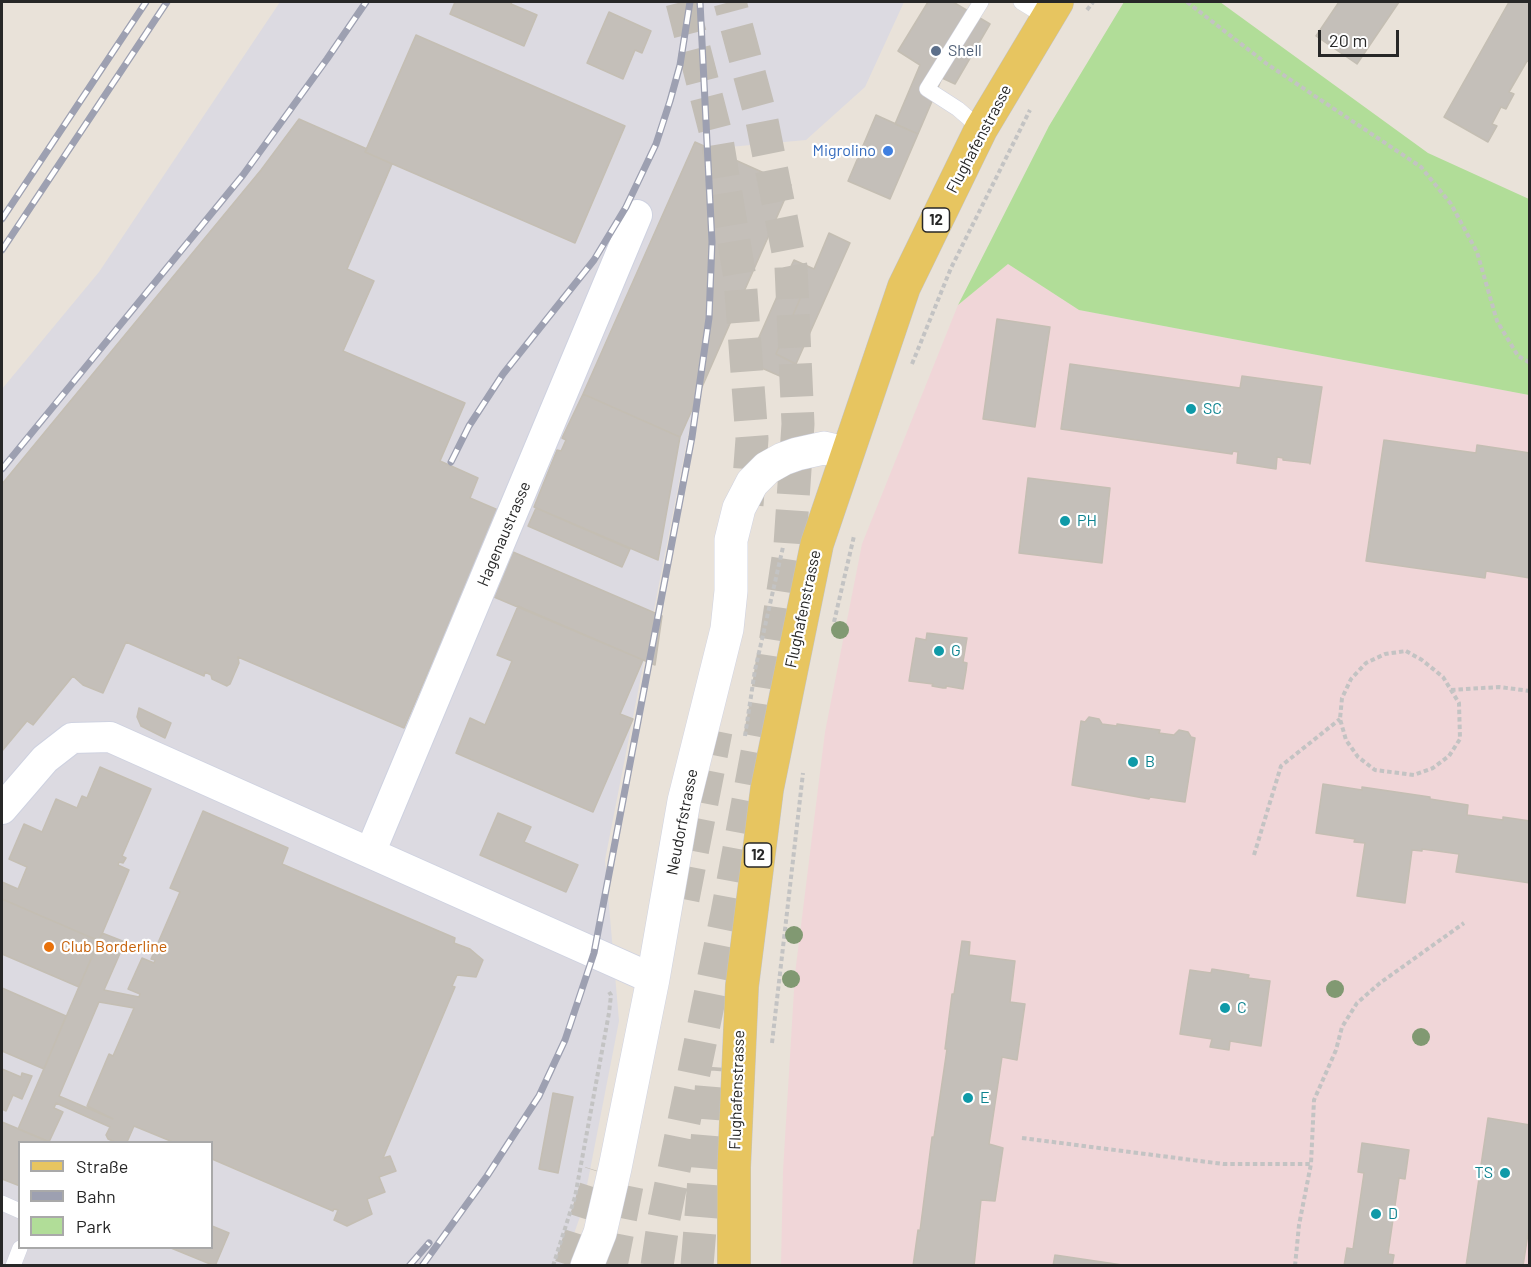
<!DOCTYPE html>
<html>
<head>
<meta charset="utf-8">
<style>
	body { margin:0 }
	#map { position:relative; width:1531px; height:1267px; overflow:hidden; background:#e9e2d9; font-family:Barlow,sans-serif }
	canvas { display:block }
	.frame { position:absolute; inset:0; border:3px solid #272727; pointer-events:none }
	.legend { position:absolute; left:18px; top:1141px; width:195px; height:108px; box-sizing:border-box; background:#fff; border:2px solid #a9a9a9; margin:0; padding:8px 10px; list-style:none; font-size:18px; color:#272727 }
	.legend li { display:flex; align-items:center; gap:12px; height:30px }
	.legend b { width:30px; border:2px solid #a9a9a9 }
	.scale { position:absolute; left:1318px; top:30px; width:81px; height:27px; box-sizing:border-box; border:3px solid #272727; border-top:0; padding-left:8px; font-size:18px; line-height:21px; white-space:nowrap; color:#272727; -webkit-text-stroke:4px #fff; paint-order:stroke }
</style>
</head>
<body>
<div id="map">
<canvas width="1531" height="1267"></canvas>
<div class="frame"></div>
<ul class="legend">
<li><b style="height:8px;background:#e7c560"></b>Straße</li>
<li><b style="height:8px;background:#9da0b1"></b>Bahn</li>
<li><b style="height:16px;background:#b1dd98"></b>Park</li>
</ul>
<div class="scale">20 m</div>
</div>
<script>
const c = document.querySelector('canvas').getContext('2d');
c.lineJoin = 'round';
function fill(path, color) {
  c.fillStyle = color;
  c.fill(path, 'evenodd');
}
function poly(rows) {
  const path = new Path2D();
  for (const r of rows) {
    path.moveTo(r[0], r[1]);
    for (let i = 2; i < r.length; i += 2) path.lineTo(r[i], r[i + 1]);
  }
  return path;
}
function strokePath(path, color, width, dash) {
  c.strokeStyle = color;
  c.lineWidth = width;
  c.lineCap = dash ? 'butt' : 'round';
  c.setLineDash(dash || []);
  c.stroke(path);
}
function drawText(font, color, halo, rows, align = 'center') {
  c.font = font + ' Barlow,sans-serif';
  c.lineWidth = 4.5;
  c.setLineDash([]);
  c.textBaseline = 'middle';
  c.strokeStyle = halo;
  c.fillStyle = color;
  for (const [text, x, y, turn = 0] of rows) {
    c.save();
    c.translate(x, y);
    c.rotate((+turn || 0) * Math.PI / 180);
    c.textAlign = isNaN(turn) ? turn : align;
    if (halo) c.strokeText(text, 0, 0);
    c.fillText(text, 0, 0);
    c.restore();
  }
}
const industrial = poly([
	[280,2,904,2,865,87,806,140,729,147,731,216,605,860,619,1021,582,1211,563,1265,2,1266,2,389,99,272],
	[20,1142,212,1142,212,1248,20,1248]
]);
const medical = poly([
	[1008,264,1079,310,1529,395,1529,1265,781,1266,783,1171,795,974,825,732,862,544,958,305]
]);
const green = poly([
	[1124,2,1220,2,1428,153,1529,199,1529,395,1079,310,1008,264,958,305,1049,126]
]);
const building = poly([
	[455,2,512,2,511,4,537,15,524,46,450,14,455,2],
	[928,2,953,2,990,24,955,84,942,78,918,134,895,124,920,65,898,51,928,2],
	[1339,2,1399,2,1357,64,1316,36,1339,2],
	[1509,2,1530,2,1530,62,1527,61,1509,92,1514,94,1506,109,1501,107,1492,124,1497,126,1488,142,1444,117,1509,2],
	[609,12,651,31,642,53,635,50,623,79,587,63,609,12],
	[416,35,625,126,575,243,365,152,416,35],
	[876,115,918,134,890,199,848,181,876,115],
	[299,119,367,149,365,152,392,164,347,269,374,281,343,351,465,403,440,461,478,478,470,498,498,510,404,728,238,657,239,663,230,684,227,686,212,679,211,675,205,672,204,676,126,642,103,693,83,685,73,676,33,725,27,721,2,751,2,484,261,170,299,119],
	[695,142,791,185,680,437,583,394,695,142],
	[829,233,850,243,796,364,776,354,803,292,783,283,794,260,814,269,829,233],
	[783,283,803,292,776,354,796,364,789,380,748,362,783,283],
	[997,319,1050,327,1035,427,983,419,997,319],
	[1070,364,1240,388,1242,376,1322,387,1310,464,1310,463,1283,460,1283,458,1277,457,1276,469,1237,463,1238,452,1233,451,1232,454,1061,429,1070,364],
	[583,394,680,437,658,560,534,507,557,450,561,451,566,440,562,438,583,394],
	[1384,440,1476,453,1477,445,1530,453,1530,578,1486,571,1485,578,1366,561,1384,440],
	[1028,478,1110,488,1102,563,1019,553,1028,478],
	[536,508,630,549,622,567,528,526,536,508],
	[513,552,662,616,655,665,494,597,513,552],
	[518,606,643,660,620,714,633,719,593,812,456,753,470,718,485,725,512,661,497,655,518,606],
	[927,633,967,638,963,662,967,663,966,671,963,689,946,686,946,688,943,688,932,686,933,684,909,681,916,638,926,640,927,633],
	[139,708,171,723,165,738,141,726,137,717,139,708],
	[1089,717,1099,719,1102,724,1117,726,1117,724,1160,730,1159,733,1174,735,1179,730,1188,732,1191,737,1195,738,1185,802,1150,797,1149,799,1072,785,1081,721,1085,722,1089,717],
	[100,767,151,789,122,856,126,858,123,863,119,862,118,865,129,870,99,941,2,899,2,882,18,889,27,867,9,859,24,824,42,832,56,799,77,808,82,796,87,798,100,767],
	[1323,784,1362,790,1362,787,1430,797,1430,799,1468,805,1467,815,1503,820,1503,817,1530,821,1530,883,1456,872,1459,854,1422,849,1422,851,1412,850,1405,903,1357,896,1365,843,1354,842,1355,839,1316,833,1323,784],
	[203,811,288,848,282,864,455,938,454,943,470,949,483,960,476,977,457,975,452,986,455,987,383,1158,390,1156,396,1171,379,1177,385,1192,367,1199,372,1214,347,1226,334,1220,338,1210,334,1209,333,1211,212,1159,212,1142,173,1142,134,1126,127,1142,115,1142,108,1139,106,1135,110,1127,56,1103,54,1108,63,1112,49,1142,18,1129,102,933,125,942,104,990,139,997,140,994,128,989,142,958,154,963,155,960,151,959,180,892,170,888,203,811],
	[99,1002,134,1008,113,1056,109,1054,87,1106,113,1119,59,1096,99,1002],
	[498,813,531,827,524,842,578,865,566,892,480,855,498,813],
	[2,899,99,941,79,987,2,954,2,899],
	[962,941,970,942,969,955,1015,961,1010,1002,1025,1004,1017,1060,1002,1057,989,1144,1003,1148,995,1201,981,1200,974,1266,913,1266,918,1230,920,1231,932,1137,934,1137,947,1049,945,1049,952,994,954,994,962,941],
	[1212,969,1249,975,1248,978,1270,981,1261,1046,1230,1041,1229,1050,1210,1047,1212,1039,1180,1034,1190,970,1211,973,1212,969],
	[2,988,66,1016,44,1069,2,1051,2,988],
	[2,1069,21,1077,22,1073,32,1076,22,1099,13,1095,6,1111,2,1109,2,1069],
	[553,1093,573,1097,558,1173,539,1169,553,1093],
	[1488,1118,1530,1125,1530,1221,1523,1266,1466,1266,1488,1118],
	[2,1122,50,1142,20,1142,20,1186,2,1179,2,1122],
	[1362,1143,1409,1150,1405,1179,1399,1178,1388,1254,1394,1255,1392,1266,1344,1266,1347,1248,1353,1249,1364,1173,1358,1172,1362,1143],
	[212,1226,229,1233,215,1266,171,1248,212,1248,212,1226],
	[1055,1255,1129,1266,1053,1266,1055,1255]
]);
const highwayTunnel = poly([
	[682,2,716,134,740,278,752,439,747,505],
	[683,899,716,731],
	[571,1266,601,1172],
	[611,1266,630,1170],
	[657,1266,664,1218,727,913,765,710,790,545,798,424,791,267,762,121,730,2],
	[697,1266,713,1067]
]);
const path = poly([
	[1187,2,1267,64,1421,167,1451,204,1477,252,1497,321,1518,356,1530,363],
	[1087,10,1093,2],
	[912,364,951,268,1030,110],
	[834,622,854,536],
	[1406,651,1422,660,1443,677,1459,703,1460,739,1449,756,1433,768,1414,775,1375,770,1358,757,1346,740,1340,719,1342,698,1351,679,1366,663,1385,654,1406,651],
	[1451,690,1499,687,1530,691],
	[745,736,755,670,783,547],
	[1254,855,1281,766,1340,719],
	[772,1043,803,773],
	[1022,1138,1223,1164,1311,1164,1314,1100,1336,1050,1342,1027,1357,1003,1380,983,1464,923],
	[553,1266,575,1197,609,1013,611,995,609,992],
	[1295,1266,1299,1225,1311,1164]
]);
const lane = poly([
	[981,2,927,89,958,109,981,129],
	[1021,2,1047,18],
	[2,1203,20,1211],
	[13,1266,20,1248]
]);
const street = poly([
	[2,809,45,759,72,738,110,737,653,979],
	[370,853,637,215]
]);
const secondary = poly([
	[587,1266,600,1233,615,1168,653,979,684,801,727,629,731,591,731,540,739,508,752,483,767,468,783,459,797,454,824,448,846,453]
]);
const primary = poly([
	[734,1266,734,1167,742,986,767,789,817,544,904,287,981,129,1057,2]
]);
const rail = poly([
	[2,219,146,2],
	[2,250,167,2],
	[451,462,469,426,503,374,594,260,626,207,656,144,670,101,680,65,690,2],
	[2,469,243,175,327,59,366,2],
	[409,1266,429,1243],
	[422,1266,487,1176,539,1096,565,1040,594,953,692,437,709,318,712,242,700,2]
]);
const trees = [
	[840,630],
	[794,935],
	[791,979],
	[1335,989],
	[1421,1037]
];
const markers = [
	[936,51,6,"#5c6f8a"],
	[888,151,6,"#3f7fe0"],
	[1191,409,6,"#0f9aa8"],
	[1065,521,6,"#0f9aa8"],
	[939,651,6,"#0f9aa8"],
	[1133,762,6,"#0f9aa8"],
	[49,947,6,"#e8710a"],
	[1225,1008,6,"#0f9aa8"],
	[968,1098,6,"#0f9aa8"],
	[1505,1173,6,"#0f9aa8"],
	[1376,1214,6,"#0f9aa8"]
];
const shields = [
	[936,220,27],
	[758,855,27]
];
const shieldNames = [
	["12",936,220],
	["12",758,855]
];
const serviceNames = [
	["Shell",948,51]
];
const streetNames = [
	["Flughafenstrasse",979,139,-62],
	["Hagenaustrasse",504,534,-67],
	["Flughafenstrasse",803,609,-78],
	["Neudorfstrasse",682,822,-79],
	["Flughafenstrasse",737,1090,-88]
];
const shopNames = [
	["Migrolino",876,151]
];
const cultureNames = [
	["SC",1203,409],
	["PH",1077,521],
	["G",951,651],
	["B",1145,762],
	["C",1237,1008],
	["E",980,1098],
	["TS",1493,1173,"right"],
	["D",1388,1214]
];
const foodNames = [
	["Club Borderline",61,947]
];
fill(industrial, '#dcdae1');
fill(medical, '#f0d6d8');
fill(green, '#b1dd98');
fill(building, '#c4bfb9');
strokePath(building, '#c4beb3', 1.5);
strokePath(highwayTunnel, '#c2bdb5', 33, [33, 16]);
strokePath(lane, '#cfd2e0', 16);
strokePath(street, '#cfd2e0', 32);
strokePath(secondary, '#cfd2e0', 34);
strokePath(primary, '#c3c3c3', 34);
strokePath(path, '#c3c3c3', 4, [4.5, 3]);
strokePath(lane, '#fff', 15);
strokePath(street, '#fff', 30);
strokePath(secondary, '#fff', 33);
strokePath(primary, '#e7c560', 33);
strokePath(rail, '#9da0b1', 7);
strokePath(rail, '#fff', 4.5, [14]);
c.fillStyle = '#819972';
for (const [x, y] of trees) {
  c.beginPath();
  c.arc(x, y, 9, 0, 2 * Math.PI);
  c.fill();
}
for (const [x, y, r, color] of markers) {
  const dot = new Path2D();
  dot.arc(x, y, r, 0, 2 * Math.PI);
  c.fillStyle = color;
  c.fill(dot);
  strokePath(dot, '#fff', 2);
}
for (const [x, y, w] of shields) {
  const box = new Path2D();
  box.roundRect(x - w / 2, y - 12, w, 24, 4.5);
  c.fillStyle = '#fff';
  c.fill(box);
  strokePath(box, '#272727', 1.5);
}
drawText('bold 15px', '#272727', null, shieldNames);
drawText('16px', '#4e5e75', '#fff', serviceNames, 'left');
drawText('16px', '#272727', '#fff', streetNames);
drawText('16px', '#366cbe', '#fff', shopNames, 'right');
drawText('16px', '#0d838f', '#fff', cultureNames, 'left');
drawText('16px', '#c56008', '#fff', foodNames, 'left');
</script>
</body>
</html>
